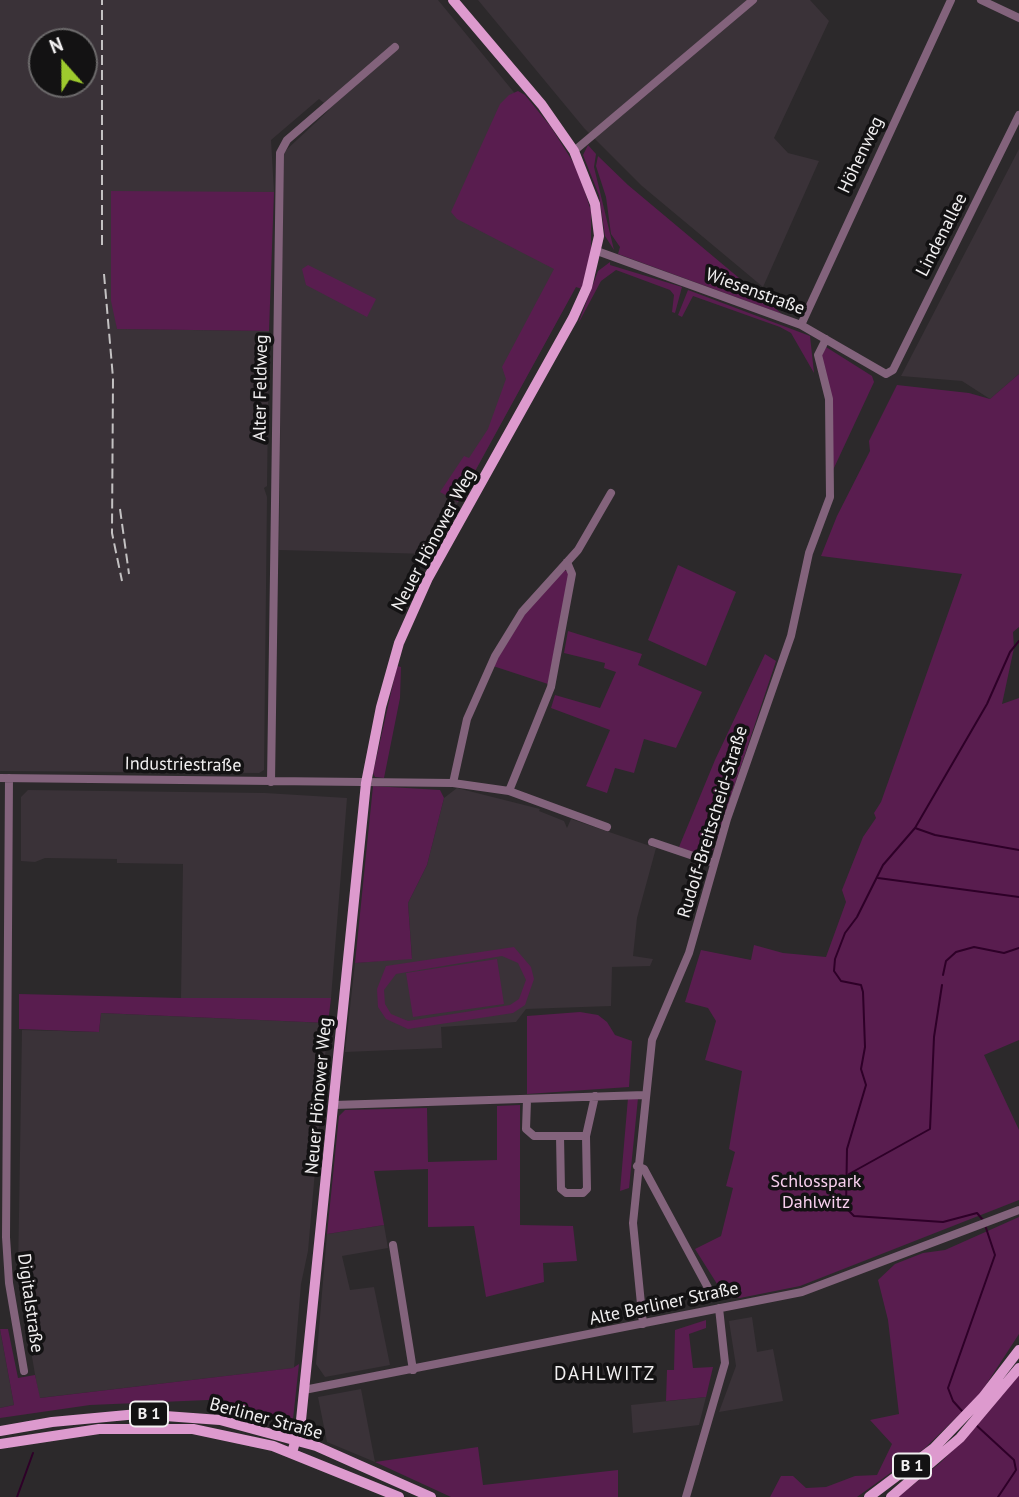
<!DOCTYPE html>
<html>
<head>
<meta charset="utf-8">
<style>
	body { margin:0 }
	#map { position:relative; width:1019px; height:1497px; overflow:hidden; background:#2c292b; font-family:"PT Sans",sans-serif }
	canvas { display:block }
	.north { position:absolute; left:28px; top:28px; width:70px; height:70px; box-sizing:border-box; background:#131213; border:2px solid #6c6a6b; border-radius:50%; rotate:339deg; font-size:19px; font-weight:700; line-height:28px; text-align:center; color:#f1eff0 }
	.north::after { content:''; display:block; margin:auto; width:24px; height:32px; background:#9eca2e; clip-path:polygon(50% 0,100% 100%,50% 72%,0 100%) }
</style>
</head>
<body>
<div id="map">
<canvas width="1019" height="1497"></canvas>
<div class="north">N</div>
</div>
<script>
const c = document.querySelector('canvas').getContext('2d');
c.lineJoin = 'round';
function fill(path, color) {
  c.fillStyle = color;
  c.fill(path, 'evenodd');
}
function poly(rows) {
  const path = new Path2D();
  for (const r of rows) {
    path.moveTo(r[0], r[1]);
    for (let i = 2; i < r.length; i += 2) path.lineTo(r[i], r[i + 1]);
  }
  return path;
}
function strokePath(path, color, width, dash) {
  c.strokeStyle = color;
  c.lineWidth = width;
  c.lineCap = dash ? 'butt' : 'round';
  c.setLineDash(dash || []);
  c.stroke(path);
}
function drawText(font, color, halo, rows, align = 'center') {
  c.font = font + ' "PT Sans",sans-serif';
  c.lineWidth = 7;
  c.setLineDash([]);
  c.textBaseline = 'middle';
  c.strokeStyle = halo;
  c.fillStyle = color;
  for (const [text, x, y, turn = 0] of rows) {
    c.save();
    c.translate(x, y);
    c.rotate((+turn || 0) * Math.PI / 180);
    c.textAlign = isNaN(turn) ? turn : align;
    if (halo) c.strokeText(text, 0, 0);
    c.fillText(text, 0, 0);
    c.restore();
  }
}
const built = poly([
	[0,0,438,0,559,147,576,286,430,554,279,550,283,153,329,110,324,103,319,99,271,140,274,192,111,192,117,329,269,331,267,486,264,488,267,497,264,770,259,773,0,771],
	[42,42,84,42,84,84,42,84],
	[478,0,810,0,829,21,774,138,788,153,819,161,763,287,642,186,584,128],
	[1019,149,1019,374,990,399,962,381,901,376],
	[457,788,540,809,539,811,564,821,567,828,571,819,656,848,637,918,633,956,653,959,650,966,612,967,611,1006,526,1009,516,1022,441,1027,442,1048,345,1052,355,963,412,958,408,903,427,865,444,798],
	[28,790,265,793,347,798,331,998,181,998,183,864,117,863,117,859,45,858,35,862,21,861,21,797],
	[101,1013,328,1023,308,1251,301,1284,294,1368,39,1398,18,1274,22,1030,99,1032],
	[384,1225,388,1248,342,1256,350,1290,374,1287,390,1365,325,1377,316,1364,327,1234],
	[752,1317,757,1352,773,1349,783,1401,719,1412,736,1366,729,1321],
	[0,1329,14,1405,0,1408],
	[361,1389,375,1462,327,1442,318,1397],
	[706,1397,699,1425,633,1433,631,1405]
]);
const green = poly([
	[518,91,525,95,551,127,578,170,591,211,591,251,582,289,576,287,458,502,440,492,464,456,469,458,488,429,506,379,502,367,554,269,457,219,451,212,500,104,509,95],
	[588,145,596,154,594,167,614,250,605,236,599,195,583,155],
	[598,156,628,185,782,314,618,254,620,247,611,234,606,197,596,166],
	[111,191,274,192,269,331,117,329,111,301],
	[610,262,610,265,682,287,675,313,672,312,674,295,670,290,616,270,601,281,578,324,598,271],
	[308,265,376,299,367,317,306,285,302,269],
	[688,290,810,336,814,373,791,333,780,327,693,296,682,317,678,315],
	[826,347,872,376,874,382,833,470,821,357],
	[1019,374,1019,627,1013,632,1014,648,1002,704,1019,698,1019,1040,984,1055,1019,1130,1019,1200,800,1286,740,1298,724,1295,695,1249,721,1236,733,1188,726,1186,735,1152,729,1149,742,1071,705,1060,716,1021,708,1008,685,1002,701,950,751,960,754,945,783,953,826,957,846,902,842,890,863,837,876,818,874,813,881,802,962,574,821,556,837,516,870,451,869,441,897,385,969,393,990,399],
	[678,565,736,592,706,666,648,640],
	[564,570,569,572,548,684,493,666,527,610],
	[568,631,642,654,638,665,702,692,676,748,644,739,634,773,615,768,607,793,586,786,610,730,551,708,555,695,600,708,616,672,604,668,605,663,564,653],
	[765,654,776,661,710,859,679,847,715,760],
	[397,666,401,667,400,698,384,778,375,777,373,773],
	[373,786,440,790,444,798,427,865,408,903,412,959,355,963],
	[514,947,531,967,534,979,525,1005,513,1013,408,1029,386,1019,378,1007,377,989,386,966],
	[502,956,518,963,526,980,519,999,510,1005,408,1021,391,1014,385,1004,384,990,396,974],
	[497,959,504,1004,413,1017,406,973],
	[19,994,181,998,331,998,328,1023,101,1013,99,1032,19,1029],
	[580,1012,598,1015,607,1022,615,1035,632,1041,629,1087,527,1094,527,1016],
	[628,1098,638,1098,629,1188,620,1191],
	[520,1105,520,1225,573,1226,577,1261,543,1263,544,1282,486,1297,474,1226,428,1227,428,1169,374,1171,384,1225,327,1234,339,1116,345,1110,427,1108,428,1162,497,1160,497,1106],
	[1019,1217,1019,1334,980,1394,925,1448,857,1497,770,1497,781,1476,793,1476,806,1488,826,1487,855,1476,877,1475,892,1444,870,1420,899,1414,888,1320,878,1280,895,1264,923,1253,945,1250],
	[706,1320,706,1328,689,1334,693,1368,713,1367,706,1397,666,1401,667,1370,674,1370,675,1330],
	[0,1329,8,1329,18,1378,35,1375,40,1398,293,1368,299,1364,293,1419,288,1423,208,1400,90,1405,0,1418,0,1408,14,1405],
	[1019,1375,1019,1497,898,1497,940,1463,972,1431],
	[478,1447,483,1485,618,1470,618,1497,451,1497,375,1462]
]);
const stream = poly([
	[915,828,935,835,1019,850],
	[878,878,1019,897],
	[943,975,946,961,956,952,974,947,1004,953,1019,948],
	[849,1174,930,1129,934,1037,942,985],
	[983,1220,977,1213,943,1222,854,1216,846,1208,847,1149,866,1085,861,1069,865,1047,863,992,861,985,841,981,834,971,835,959,845,933,857,917,883,865,915,828,987,704,1010,652,1019,641],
	[962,1411,953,1401,948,1388,995,1255,985,1225],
	[976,1425,1014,1460,1016,1470,998,1497],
	[17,1497,33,1453]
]);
const minor = poly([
	[981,0,1019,18],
	[574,151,753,0],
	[597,251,801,325,886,374,893,370,1019,115],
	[801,325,951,0],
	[0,778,453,783,509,791,607,827],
	[9,778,6,1237,9,1283,24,1371],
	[271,782,280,153,287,140,395,47],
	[453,783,467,719,495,656,522,612,578,550,611,493],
	[509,791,551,687,572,574,567,562],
	[652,842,714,863],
	[527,1100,526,1129,534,1136,586,1136,595,1096],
	[334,1105,645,1095],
	[560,1136,561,1189,566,1193,583,1193,587,1189,586,1136],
	[637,1166,644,1169,713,1297],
	[393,1245,413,1370],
	[643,1324,633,1223,652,1040,689,953,727,819,791,636,809,553,830,497,829,399,818,355,826,339],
	[304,1390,802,1292,1019,1210],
	[686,1497,725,1363,719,1308]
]);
const major = poly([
	[0,1431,52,1422,138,1414,220,1420,316,1446,431,1497],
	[0,1444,99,1429,193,1429,273,1446,399,1497],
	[292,1453,301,1420,366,783,381,707,399,643,428,578,573,318,587,287,599,236,595,204,574,151,542,105,453,0],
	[869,1497,934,1448,983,1397,1019,1350],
	[891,1497,960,1438,1019,1368]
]);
const rail = poly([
	[102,245,102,0],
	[104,274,113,378,112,533,122,581],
	[120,509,129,574]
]);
const shields = [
	[149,1414,38],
	[912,1466,38]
];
const shieldNames = [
	["B 1",149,1414],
	["B 1",912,1466]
];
const streetNames = [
	["Höhenweg",861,155,-65],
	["Lindenallee",942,235,-63],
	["Wiesenstraße",755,292,20],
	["Alter Feldweg",261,388,-89],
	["Neuer Hönower Weg",434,540,-62],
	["Industriestraße",183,765,1],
	["Rudolf-Breitscheid-Straße",713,822,-73],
	["Neuer Hönower Weg",319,1096,-85],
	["Digitalstraße",30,1303,82],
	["Alte Berliner Straße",664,1304,-12],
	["Berliner Straße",266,1419,15]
];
const parkNames = [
	["Schlosspark",816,1182],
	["Dahlwitz",816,1203]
];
const neighbourhoodNames = [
	["DAHLWITZ",605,1375]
];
fill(built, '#3a3238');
fill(green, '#591d4f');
strokePath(stream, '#2e0028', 2);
strokePath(minor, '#83637c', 8);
strokePath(major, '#dd9ace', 10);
strokePath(rail, '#c3c1c2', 2, [10, 5]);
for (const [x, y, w] of shields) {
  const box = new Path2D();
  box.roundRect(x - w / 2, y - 12.5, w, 25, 5);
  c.fillStyle = '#131213';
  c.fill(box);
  strokePath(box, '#f1eff0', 2);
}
drawText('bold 16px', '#f1eff0', null, shieldNames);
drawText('18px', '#f1eff0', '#131213', streetNames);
drawText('18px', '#f8cfee', '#131213', parkNames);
c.letterSpacing = '2px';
drawText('19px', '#f1eff0', '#131213', neighbourhoodNames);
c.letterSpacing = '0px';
</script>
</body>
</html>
